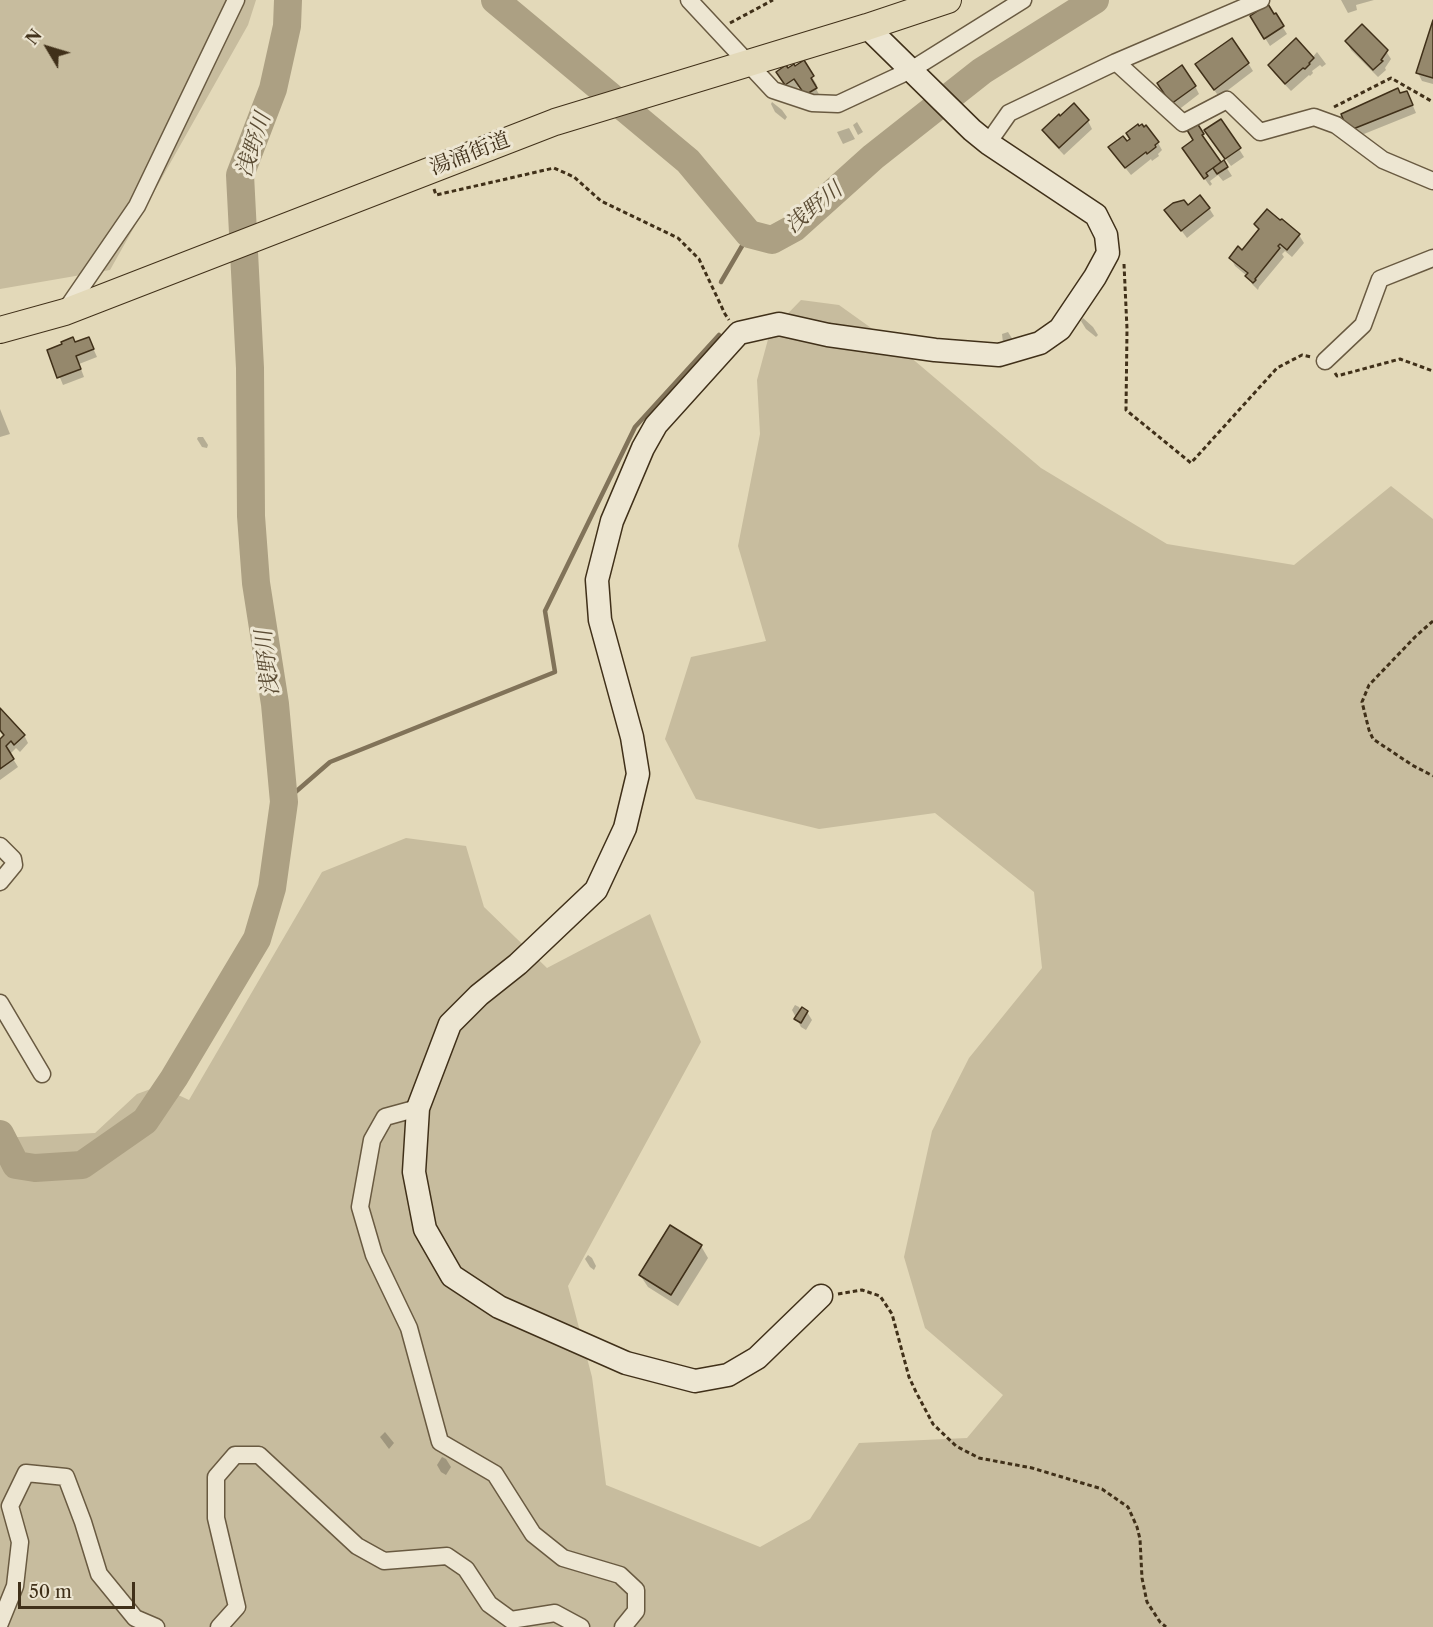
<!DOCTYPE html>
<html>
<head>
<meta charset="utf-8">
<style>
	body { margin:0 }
	#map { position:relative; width:1433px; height:1627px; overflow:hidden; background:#e3d9b9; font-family:"Libre Caslon Text",serif }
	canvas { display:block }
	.north { position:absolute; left:18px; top:18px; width:60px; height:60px; -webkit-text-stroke:4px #ede6d2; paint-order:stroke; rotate:308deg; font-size:16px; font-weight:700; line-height:24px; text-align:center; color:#403019 }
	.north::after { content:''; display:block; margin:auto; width:21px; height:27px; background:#403019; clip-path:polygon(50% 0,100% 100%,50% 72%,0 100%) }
	.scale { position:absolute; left:18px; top:1582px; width:117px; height:27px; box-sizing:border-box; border:3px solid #403019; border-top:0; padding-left:8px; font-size:18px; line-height:21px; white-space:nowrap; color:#403019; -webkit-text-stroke:4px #ede6d2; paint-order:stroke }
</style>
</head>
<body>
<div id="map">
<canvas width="1433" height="1627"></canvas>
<div class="north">N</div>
<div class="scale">50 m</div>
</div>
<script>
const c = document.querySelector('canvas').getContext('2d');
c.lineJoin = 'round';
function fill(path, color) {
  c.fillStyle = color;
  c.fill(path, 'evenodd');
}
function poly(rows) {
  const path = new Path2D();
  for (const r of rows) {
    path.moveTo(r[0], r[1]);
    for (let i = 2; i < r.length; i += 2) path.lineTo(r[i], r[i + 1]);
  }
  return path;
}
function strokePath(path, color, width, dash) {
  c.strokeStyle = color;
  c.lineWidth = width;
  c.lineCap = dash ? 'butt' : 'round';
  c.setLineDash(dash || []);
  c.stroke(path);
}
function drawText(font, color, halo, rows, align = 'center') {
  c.font = font + ' "Libre Caslon Text","Noto Serif JP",serif';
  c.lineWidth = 6;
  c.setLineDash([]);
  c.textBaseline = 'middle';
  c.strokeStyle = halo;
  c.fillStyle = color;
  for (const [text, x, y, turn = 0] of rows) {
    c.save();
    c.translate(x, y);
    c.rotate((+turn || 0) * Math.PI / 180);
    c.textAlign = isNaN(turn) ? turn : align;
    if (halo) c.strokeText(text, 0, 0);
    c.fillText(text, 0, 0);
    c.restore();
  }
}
const green = poly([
	[0,0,256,0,248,25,110,270,0,289],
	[801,300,839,305,902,350,1041,468,1167,544,1294,565,1391,486,1433,519,1433,1627,0,1627,0,1138,95,1133,137,1094,159,1086,189,1100,322,872,406,838,466,846,484,907,547,968,650,914,701,1042,568,1286,592,1377,606,1485,760,1547,810,1519,859,1443,967,1438,1003,1395,925,1328,904,1257,932,1131,969,1058,1042,968,1034,892,935,813,819,829,696,799,665,739,691,657,766,641,738,546,760,434,757,380,770,332]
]);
const shadow = poly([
	[1341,0,1374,0,1356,5,1357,10,1348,13],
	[1275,15,1287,34,1270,46,1252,17],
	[1433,25,1433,84,1422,81,1418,73],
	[1347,42,1386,51,1391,59,1385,68,1386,70,1378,77,1351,50],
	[1317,52,1326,64,1322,67,1320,65,1312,71,1313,73,1310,76,1309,75,1291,91,1274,73,1270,65,1312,58],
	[803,62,817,85,815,87,820,96,810,102,800,86,791,92,783,80,788,70,795,68],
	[1248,63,1253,71,1219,97,1202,72],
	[1159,84,1195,86,1199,94,1177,111],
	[1397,90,1400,95,1411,101,1416,113,1354,138,1338,117],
	[772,102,782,110,787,117,785,120,775,112,771,104],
	[1060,118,1088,121,1092,129,1064,155,1048,138,1043,130],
	[857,122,863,132,858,135,853,125],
	[1196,125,1206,143,1221,164,1223,162,1232,176,1223,181,1218,175,1210,181,1212,184,1210,186,1188,156,1195,141],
	[849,128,855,139,843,144,837,132],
	[1144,129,1158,143,1162,150,1158,154,1159,156,1152,161,1151,159,1131,175,1115,155],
	[1211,139,1239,149,1244,157,1231,166],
	[1188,207,1209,208,1214,216,1187,238,1166,210],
	[1282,221,1299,235,1304,243,1292,257,1285,251,1282,254,1284,257,1259,287,1258,290,1252,284,1247,276,1235,266,1231,258,1242,252,1260,231,1256,224,1280,222],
	[1083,318,1093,327,1098,335,1096,337,1086,329,1081,321],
	[1008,332,1013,340,1003,343,1002,334],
	[89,339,97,357,79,364,84,377,63,385,49,351],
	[0,409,10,434,0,437],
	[198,437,203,437,208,445,207,448,202,447,197,439],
	[0,711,24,735,28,743,20,752,16,748,10,754,18,767,0,780,0,740,5,737,0,732],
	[795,1005,799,1007,801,1011,807,1012,812,1020,806,1030,801,1027,792,1010],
	[701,1246,708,1258,678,1306,648,1287,640,1275],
	[588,1255,592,1258,596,1266,594,1270,590,1267,585,1259],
	[385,1432,394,1443,389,1449,380,1437],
	[442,1457,446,1459,451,1467,446,1475,441,1472,437,1465]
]);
const stream = poly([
	[721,282,749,234],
	[284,802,330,762,555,672,545,611,635,427,719,335]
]);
const river = poly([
	[495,0,688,161,749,234,772,240,794,228,873,157,982,71,1095,0],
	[0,1134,16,1165,35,1168,82,1165,145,1121,174,1078,257,939,272,888,284,802,275,704,256,583,251,516,250,368,240,175,273,89,287,26,288,0]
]);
const building = poly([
	[1268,4,1274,14,1276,13,1284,26,1264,39,1250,16,1268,4],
	[1433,20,1433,78,1416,73,1433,20],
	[1362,24,1388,50,1381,60,1383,61,1373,70,1345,41,1362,24],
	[1232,38,1249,63,1214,90,1195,64,1232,38],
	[1296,38,1314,58,1309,63,1310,64,1305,69,1303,68,1285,84,1268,65,1296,38],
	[804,60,814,76,811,78,817,88,805,95,794,79,785,85,776,72,786,65,788,68,794,64,795,66,804,60],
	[1182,65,1196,86,1171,104,1157,83,1182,65],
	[1398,88,1400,93,1407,91,1413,105,1348,131,1341,114,1398,88],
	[1074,103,1089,120,1059,148,1042,130,1059,114,1060,116,1074,103],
	[1221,119,1241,148,1225,159,1204,130,1221,119],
	[1197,123,1204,134,1202,135,1221,162,1206,173,1208,176,1204,179,1182,148,1193,140,1187,130,1197,123],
	[1138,124,1139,126,1142,124,1144,127,1146,125,1159,142,1155,145,1156,147,1147,154,1146,152,1125,168,1108,147,1123,136,1127,141,1130,139,1126,133,1138,124],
	[1224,160,1228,167,1217,174,1213,168,1224,160],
	[1200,195,1210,208,1181,231,1164,210,1173,203,1184,200,1188,205,1200,195],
	[1267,209,1280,220,1282,219,1300,234,1287,250,1280,244,1278,246,1280,248,1255,279,1256,280,1253,283,1245,276,1248,273,1229,258,1238,246,1242,250,1259,229,1254,224,1267,209],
	[73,337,75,342,89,337,94,349,76,356,81,369,57,378,47,350,62,344,61,342,73,337],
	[0,708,25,735,14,745,11,741,6,746,14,759,0,769,0,739,4,735,0,730,0,708],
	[802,1007,808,1011,801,1023,794,1019,802,1007],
	[670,1225,702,1245,671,1295,639,1275,670,1225]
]);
const path = poly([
	[730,23,773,0],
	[1334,107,1391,78,1433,102],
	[434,189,436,195,554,168,574,177,601,201,678,238,699,259,725,314,729,320],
	[1124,264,1127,329,1126,410,1191,463,1277,368,1302,355,1311,357],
	[1335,373,1337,376,1400,359,1433,371],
	[1433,621,1415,637,1369,685,1362,702,1369,730,1373,739,1412,765,1433,776],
	[838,1294,862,1290,880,1296,892,1314,909,1377,916,1392,933,1424,956,1446,979,1458,1032,1468,1102,1489,1128,1507,1137,1527,1140,1539,1142,1578,1147,1602,1160,1622,1166,1627]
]);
const street = poly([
	[689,0,773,90,812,103,838,104,911,70,1023,0],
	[1116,62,1183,123,1227,100,1260,132,1314,117,1336,125,1383,160,1433,181],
	[988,143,1009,113,1116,62,1261,0],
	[65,311,137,206,236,0],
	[1325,361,1363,325,1380,279,1433,258],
	[0,846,13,859,14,865,0,882],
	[0,1003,42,1074],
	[418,1108,385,1117,372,1140,360,1207,374,1255,409,1328,440,1442,495,1474,533,1534,563,1558,620,1575,636,1590,636,1611,623,1627],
	[0,1623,15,1586,20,1542,10,1506,26,1473,66,1477,83,1522,99,1574,135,1618,156,1627],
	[219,1627,237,1607,216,1518,216,1477,235,1455,259,1455,357,1546,384,1561,447,1556,466,1569,489,1604,511,1620,555,1613,581,1627]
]);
const secondary = poly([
	[821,1296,757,1358,728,1375,695,1381,626,1363,499,1307,452,1276,425,1229,414,1172,418,1108,450,1024,479,995,518,964,596,890,625,828,638,774,632,737,600,620,597,580,612,521,643,448,656,425,739,333,779,324,828,335,935,350,999,355,1040,343,1060,329,1095,277,1108,253,1106,235,1096,215,988,143,972,130,867,27]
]);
const primary = poly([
	[0,330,65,312,555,122,867,27,948,0]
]);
const streetNames = [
	["湯涌街道",470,154,-21]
];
const waterNames = [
	["浅野川",254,145,-72],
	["浅野川",814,208,-39],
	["浅野川",268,663,-97]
];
fill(green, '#c7bc9e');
fill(shadow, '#0003');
strokePath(stream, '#817359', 4.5);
strokePath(river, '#aca083', 28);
fill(building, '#95886c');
strokePath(building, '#403019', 1.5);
strokePath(street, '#695a41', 19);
strokePath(secondary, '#403019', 25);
strokePath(primary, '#403019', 28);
strokePath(path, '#403019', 3, [4.5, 3]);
strokePath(street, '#ede6d2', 16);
strokePath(secondary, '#ede6d2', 22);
strokePath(primary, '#e3d9b9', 26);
drawText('21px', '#403019', '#ede6d2', streetNames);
drawText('italic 22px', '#5b4c34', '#ede6d2', waterNames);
</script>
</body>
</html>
